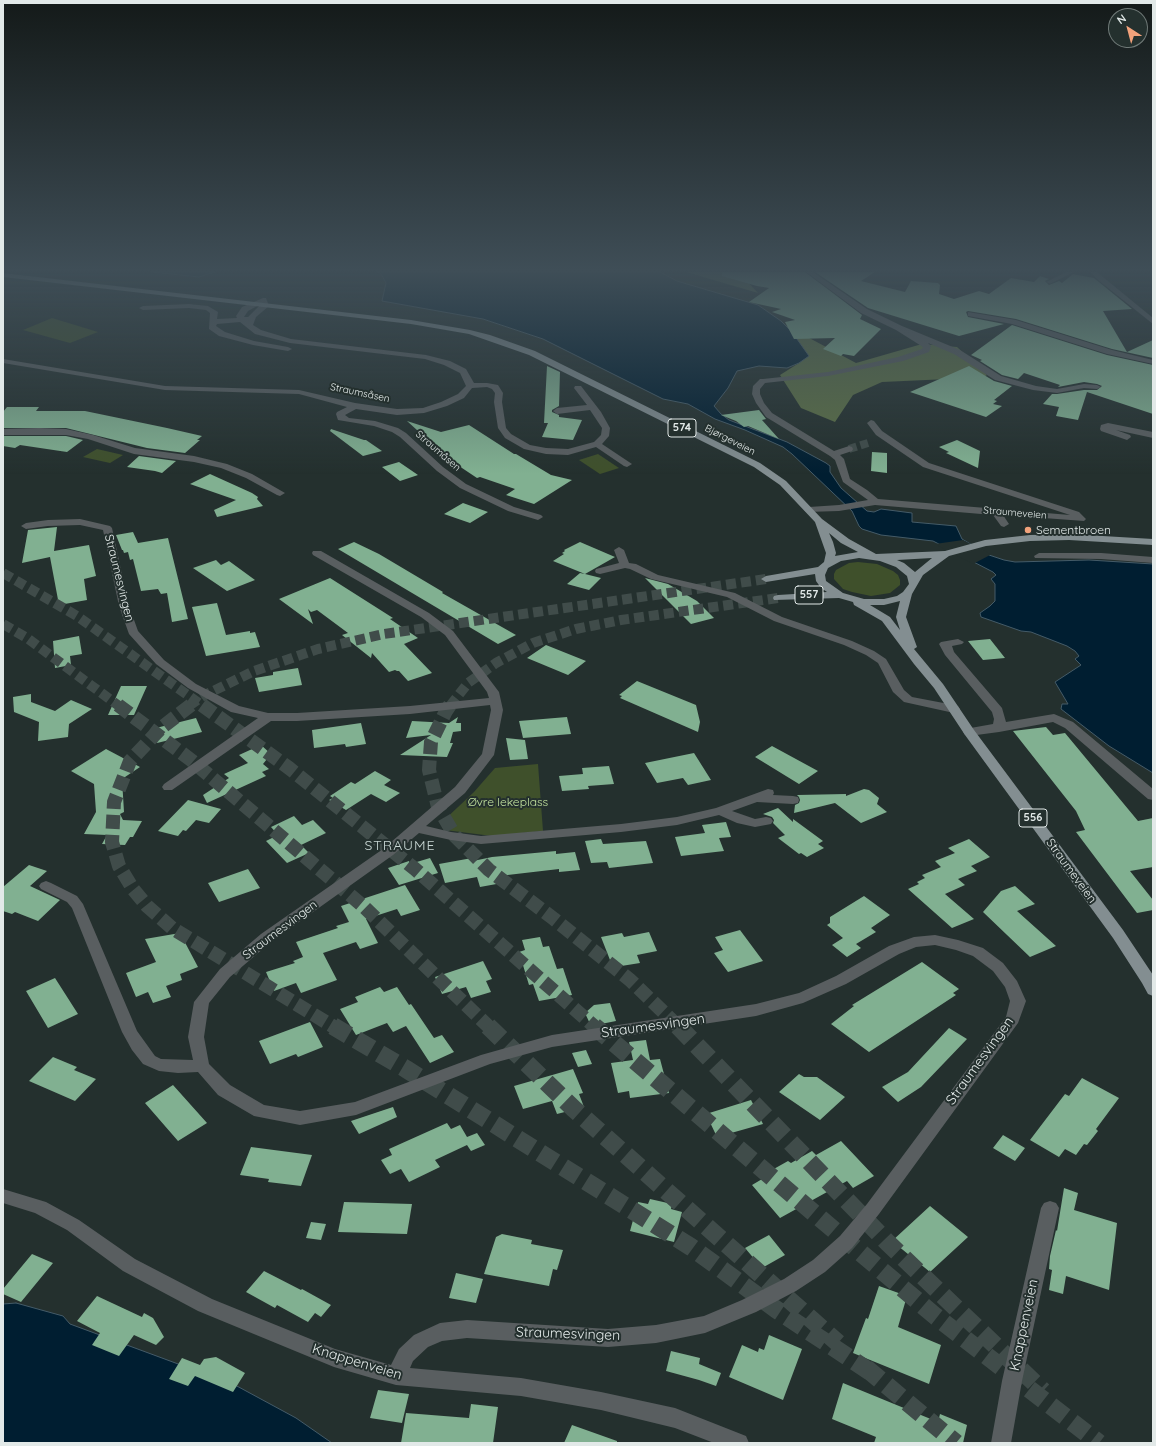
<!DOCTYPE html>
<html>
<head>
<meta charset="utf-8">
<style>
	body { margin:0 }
	#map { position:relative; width:1156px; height:1446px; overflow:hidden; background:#24302e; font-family:Quicksand,sans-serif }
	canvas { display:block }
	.frame { position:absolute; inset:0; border:4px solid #e2e9e8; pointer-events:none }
	.north { position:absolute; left:1108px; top:8px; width:40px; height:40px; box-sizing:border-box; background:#24302e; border:1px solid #707a78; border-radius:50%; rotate:324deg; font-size:11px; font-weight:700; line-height:16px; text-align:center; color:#e2e9e8 }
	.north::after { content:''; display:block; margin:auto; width:14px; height:18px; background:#f1a27b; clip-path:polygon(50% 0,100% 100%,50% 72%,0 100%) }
</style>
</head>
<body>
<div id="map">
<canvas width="1156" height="1446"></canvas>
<div class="frame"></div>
<div class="north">N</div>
</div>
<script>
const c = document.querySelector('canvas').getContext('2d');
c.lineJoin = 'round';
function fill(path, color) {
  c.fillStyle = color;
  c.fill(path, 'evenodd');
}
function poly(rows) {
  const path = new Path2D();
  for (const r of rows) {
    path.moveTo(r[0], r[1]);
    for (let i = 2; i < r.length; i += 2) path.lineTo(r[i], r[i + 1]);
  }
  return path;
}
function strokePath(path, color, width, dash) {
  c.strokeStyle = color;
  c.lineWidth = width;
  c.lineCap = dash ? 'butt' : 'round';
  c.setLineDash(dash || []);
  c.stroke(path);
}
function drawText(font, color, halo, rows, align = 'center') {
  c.font = font + ' Quicksand,sans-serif';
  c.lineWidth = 4;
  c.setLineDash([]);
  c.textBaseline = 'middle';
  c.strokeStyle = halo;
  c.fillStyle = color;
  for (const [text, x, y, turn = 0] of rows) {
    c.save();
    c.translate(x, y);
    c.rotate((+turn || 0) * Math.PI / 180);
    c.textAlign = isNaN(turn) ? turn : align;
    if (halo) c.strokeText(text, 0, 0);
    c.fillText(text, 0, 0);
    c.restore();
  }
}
const green = poly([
	[52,318,98,332,70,343,23,330],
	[97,449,123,455,110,463,83,457],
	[598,454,619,468,600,474,579,460],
	[858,562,877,564,893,571,898,575,900,580,900,585,890,593,871,596,852,592,843,589,834,579,834,574,836,570,849,563],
	[538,764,543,831,492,836,445,830,441,823,474,792,495,768]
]);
const forest = poly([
	[686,272,750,272,744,278,758,293],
	[785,325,856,363,922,344,957,347,987,375,978,381,948,379,882,382,853,395,835,422,801,408,780,375,799,363,792,332]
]);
const water = poly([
	[151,272,215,272,199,277,151,272],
	[378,272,660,272,677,281,758,305,781,321,792,332,809,356,799,363,787,368,759,366,737,371,728,388,714,406,721,414,729,420,787,442,826,463,830,466,830,472,841,488,867,511,874,512,881,509,912,513,912,522,956,526,962,539,989,555,1004,560,1015,562,1089,560,1153,564,1153,773,1109,746,1061,709,1062,704,1068,704,1055,682,1081,665,1075,659,1079,656,1075,651,1067,646,1031,632,1021,631,981,617,980,613,990,606,995,601,995,584,991,579,996,575,993,572,933,541,881,535,862,529,859,526,852,511,792,454,783,447,745,430,715,419,688,404,663,399,543,339,483,319,382,301,386,283,381,274,378,272],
	[16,1303,63,1316,70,1324,235,1385,296,1418,332,1443,3,1443,3,1304,16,1303]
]);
const pier = poly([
	[963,540,990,554,992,554,973,564,935,544]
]);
const building = poly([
	[722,272,805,272,862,315,860,319,881,329,854,356,843,354,841,356,823,349,835,338,794,339,785,322,795,320,772,312,781,309,749,302,769,288,757,286,722,276],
	[815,272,875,272,861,281,905,292,911,281,938,283,940,285,939,294,954,299,979,291,989,294,1011,278,1034,282,1040,276,1049,279,1045,281,1049,285,1059,281,1062,283,1073,274,1094,278,1132,309,1103,311,1127,352,1153,340,1153,358,1112,349,1016,319,968,311,966,312,968,317,1004,324,959,336,868,308],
	[1012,325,1107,355,1153,365,1153,414,1087,392,1078,420,1056,416,1059,407,1043,404,1052,394,1057,394,1084,390,1097,390,1102,386,1097,384,1084,382,1058,387,1060,385,1024,373,1018,379,1002,375,980,361,982,360,971,355],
	[547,366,560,372,559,406,552,410,552,412,559,415,559,417,582,420,573,440,542,437,548,423,544,423],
	[969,366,994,381,1012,386,994,400,997,401,993,404,1002,406,986,417,910,392],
	[7,407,39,407,36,411,85,411,167,428,202,436,197,440,200,440,185,453,147,448,66,428,3,428,3,412],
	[759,410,766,419,762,420,779,439,748,426,744,427,736,421,721,415],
	[407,421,441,432,469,425,514,454,516,454,551,475,572,480,534,504,506,495,515,489,480,477,477,478,450,460],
	[331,429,364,440,366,440,382,451,363,456,330,431],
	[3,436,66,436,83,440,67,452,20,445,15,448,3,446],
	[957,440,980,451,978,468,946,453,949,452,939,447],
	[872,452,887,453,887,473,871,471],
	[139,456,176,461,162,473,155,471,127,467],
	[399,462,418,475,400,481,382,467],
	[210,474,252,493,258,497,257,499,263,506,217,517,214,510,236,500,190,484],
	[463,503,488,512,470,523,444,514],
	[57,527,54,551,89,545,96,576,84,579,87,600,59,605,50,557,22,563,28,530],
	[133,532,138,543,168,538,188,619,172,622,167,593,161,594,158,589,141,591,133,559,130,560,128,552,124,553,123,550,122,550,116,535],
	[354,542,379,554,443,592,442,593,516,635,498,644,338,549],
	[580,542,615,557,585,574,601,578,589,590,567,584,580,573,585,574,553,561,564,554,562,553,565,551,564,550],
	[216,560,221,565,229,561,255,580,227,591,193,568],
	[330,578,393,618,390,619,418,638,404,644,432,673,408,681,399,671,397,671,395,670,389,672,372,653,371,658,342,635,348,633,317,610,311,612,308,609,313,624,279,599],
	[645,578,668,584,697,601,714,618,691,624],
	[217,603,226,635,250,631,250,633,255,632,260,647,206,656,192,607],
	[79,636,82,654,70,656,71,665,55,668,53,641],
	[990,639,1005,658,983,660,968,641],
	[546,645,586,661,568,675,527,658],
	[298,668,302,685,259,692,255,678,273,675,273,672],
	[637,681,696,705,700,722,698,732,620,698,622,696,619,695],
	[121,686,147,686,134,715,108,715],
	[31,694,31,702,55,711,71,700,92,709,69,724,68,737,38,741,39,722,14,712,13,697],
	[458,717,456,723,461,723,461,731,453,732,450,743,453,743,447,757,400,755,431,735,406,738,412,721,449,723],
	[567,717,571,734,523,738,519,721],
	[196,718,202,732,157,743,152,729],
	[361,723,366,744,346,747,345,744,314,748,312,730],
	[1046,727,1053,735,1065,733,1138,821,1153,818,1153,867,1130,871,1153,900,1153,910,1137,913,1076,832,1085,830,1076,811,1013,731],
	[506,738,525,740,528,759,510,760],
	[261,745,271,754,263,764,269,769,262,772,266,776,207,803,203,795,229,778,224,774,248,763,239,755],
	[772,746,818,771,799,784,755,757],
	[106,749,140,767,122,779,124,812,120,814,123,820,142,821,133,837,130,837,125,845,102,844,107,835,84,834,96,812,94,784,71,771],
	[694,753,711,780,688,785,683,778,657,783,645,763],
	[609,766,614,784,588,786,589,789,562,791,559,776,583,774,582,768],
	[375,771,391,780,384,785,400,793,386,802,371,794,346,810,329,800,333,798,330,796,351,782,355,784],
	[864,789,869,790,879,798,877,804,887,812,861,823,835,803,794,813,795,805,799,803,800,800,799,797,797,795,846,794,846,796],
	[188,800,221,809,209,823,196,820,186,831,183,830,178,836,158,831],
	[778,808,793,822,793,819,823,841,818,844,824,848,807,857,801,853,799,854,778,838,785,835,773,823,774,820,772,817,763,814],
	[294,816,302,825,313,820,326,833,301,845,309,853,287,863,266,841,278,835,271,827],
	[726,822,731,837,719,838,724,851,681,856,675,837,705,833,702,825],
	[601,839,603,844,646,841,653,863,609,868,607,862,591,863,585,841],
	[969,839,990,857,971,866,977,871,958,879,965,885,945,894,974,919,952,928,908,889,919,884,917,882,925,878,922,875,941,867,935,861,955,853,948,848],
	[556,851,556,854,575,852,580,870,559,872,559,869,499,876,502,883,480,887,477,877,445,883,439,864,472,858,473,861,492,857],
	[430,858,438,873,399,885,388,868,409,861,410,864],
	[29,865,47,871,30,886,60,900,38,921,15,912,12,914,3,911,3,887],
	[248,869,260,888,219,902,208,883],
	[405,885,420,910,401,916,397,909,366,919,378,943,360,949,356,942,323,953,337,980,301,993,296,983,274,991,266,972,295,963,293,961,303,957,296,942,338,928,336,926,349,922,341,906],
	[1015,886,1035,904,1017,911,1056,946,1030,957,983,912,1001,891],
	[864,896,890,915,871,928,876,932,856,944,861,948,847,957,832,945,843,938,827,925,830,923,830,917],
	[740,930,763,961,728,972,714,953,723,950,715,937],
	[649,932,657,951,637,955,640,963,615,967,612,959,610,960,601,937,622,933,624,937],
	[180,933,198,967,180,974,182,980,166,986,171,997,153,1003,148,992,136,997,126,973,156,962,145,939],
	[540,937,543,947,549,946,557,969,563,968,572,995,539,1001,533,984,529,985,519,952,525,950,522,940],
	[483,961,492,979,486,981,491,992,471,998,466,987,442,994,435,977],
	[922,962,959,989,953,993,956,995,869,1052,831,1024,854,1006,852,1005],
	[55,978,78,1014,48,1028,26,991],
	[380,987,384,992,397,987,409,1005,411,1004,434,1038,442,1035,454,1052,430,1063,406,1026,393,1032,387,1023,356,1035,340,1009,358,1002,355,997],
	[610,1003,616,1021,591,1026,585,1013,594,1005],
	[310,1022,323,1047,298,1057,296,1054,270,1064,259,1041],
	[949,1028,967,1039,921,1087,898,1102,882,1087,908,1072],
	[646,1040,650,1060,660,1059,669,1093,630,1098,629,1091,618,1093,611,1063,633,1060,629,1042],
	[586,1050,592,1064,578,1067,572,1053],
	[53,1057,77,1067,74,1070,96,1079,75,1101,29,1081],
	[573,1069,583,1093,579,1094,584,1107,557,1114,552,1101,523,1109,514,1086],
	[799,1074,804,1077,817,1077,845,1097,820,1120,779,1092],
	[1082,1078,1119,1098,1096,1129,1098,1131,1087,1145,1084,1144,1076,1155,1065,1149,1059,1157,1030,1140,1065,1094,1069,1096],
	[173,1085,207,1123,178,1141,145,1103],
	[751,1100,763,1124,717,1137,706,1114],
	[393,1107,397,1117,359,1134,351,1121],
	[447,1123,451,1129,460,1125,467,1137,477,1133,485,1145,471,1151,467,1145,435,1160,440,1167,409,1182,401,1169,390,1174,381,1160,392,1155,389,1149],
	[1003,1135,1025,1148,1015,1161,993,1148],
	[841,1141,874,1176,853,1188,847,1181,780,1218,752,1185,774,1172,772,1170,788,1161,791,1163,812,1151,816,1155],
	[251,1147,312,1155,301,1186,268,1182,269,1179,240,1175],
	[1064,1188,1078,1193,1074,1210,1117,1223,1109,1290,1066,1276,1063,1294,1049,1290,1052,1270,1049,1269,1050,1256,1056,1230,1057,1231],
	[650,1199,672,1204,671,1209,682,1212,674,1242,630,1231,638,1202,648,1204],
	[344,1202,412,1204,407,1234,338,1232],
	[930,1206,968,1237,930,1272,892,1241],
	[311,1222,326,1224,321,1240,306,1238],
	[502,1234,532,1240,531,1244,563,1250,557,1270,553,1269,549,1286,484,1274,496,1237],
	[769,1235,785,1255,762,1268,745,1248],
	[32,1254,53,1263,21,1302,3,1294,3,1289],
	[264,1271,301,1290,302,1289,331,1305,321,1317,315,1313,308,1322,277,1305,275,1308,246,1292],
	[456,1273,483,1279,476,1303,449,1298],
	[879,1286,907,1296,898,1327,941,1345,929,1384,853,1353,866,1318,868,1319],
	[97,1296,142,1317,144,1313,153,1318,164,1337,156,1345,134,1335,119,1356,92,1345,100,1333,77,1321],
	[769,1335,802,1349,783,1400,729,1377,742,1345,758,1352,759,1348,764,1350],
	[671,1351,700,1358,699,1364,721,1373,716,1386,699,1380,666,1371],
	[216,1357,245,1373,233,1392,195,1376,188,1386,169,1379,182,1358,200,1365,204,1359],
	[843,1383,938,1422,940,1414,967,1425,963,1443,874,1443,876,1437,832,1419],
	[378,1390,409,1394,402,1423,370,1418],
	[471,1404,498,1407,493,1443,401,1443,406,1413,469,1418],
	[572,1425,617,1441,617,1443,564,1443]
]);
const minorTunnel = poly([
	[849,449,868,443]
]);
const majorTunnelFar2 = poly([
	[3,573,77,616,203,706],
	[3,624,27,638,119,706],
	[189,706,203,696,254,671,318,649,384,634,766,579],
	[450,706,468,683,496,663,533,643,576,629,621,620,778,598]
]);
const majorTunnelFar1 = poly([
	[118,705,191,760,363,906,489,1027],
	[191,705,161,728,130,761,114,802,112,842,119,866,133,889,147,906,172,928,334,1027],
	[202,705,289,768,415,869,595,1027],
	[450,705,446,711,431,742,429,770,438,807,455,836,489,870,554,919,630,980,679,1027]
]);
const majorTunnel = poly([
	[333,1026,406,1069,691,1247,777,1310,872,1373],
	[488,1026,574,1109,838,1343],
	[594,1026,934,1315,1099,1443],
	[678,1026,888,1243,1043,1391],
	[866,1368,956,1443]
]);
const minor = poly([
	[806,272,813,272,867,309,902,326,960,350,1001,376,1036,386,1057,389,1084,384,1097,385,1101,387,1097,389,1084,388,1057,393,1033,390,995,380,954,354,928,343,931,346,929,352,903,361,828,376,765,383,760,389,760,394,764,403,772,413,834,451,849,446,852,447,853,449,852,451,840,455,844,459,850,479,867,490,878,499,1070,515,923,467,876,435,867,423,871,420,874,421,882,431,929,463,1079,512,1086,519,1084,521,1003,515,1009,524,1004,527,1001,526,993,515,875,505,839,511,806,512,804,510,809,507,839,505,868,500,843,482,835,460,830,456,766,417,756,403,752,394,753,386,760,379,763,379,828,372,898,357,922,349,923,347,896,330,861,313,806,272],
	[1066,272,1074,272,1050,284,1046,282,1066,272],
	[1090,272,1097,272,1153,318,1153,324,1098,280,1090,272],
	[263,298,266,298,269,306,256,317,253,325,261,330,291,339,426,355,450,361,466,369,474,383,487,383,498,385,503,393,502,402,506,428,511,434,530,445,546,448,568,449,594,442,601,435,602,428,590,410,557,414,553,411,557,408,587,405,574,388,575,386,581,386,601,412,610,428,609,436,602,444,632,464,627,467,624,466,596,447,568,455,546,454,524,449,505,438,498,428,494,402,495,393,492,389,487,387,472,388,464,398,447,406,424,413,397,415,356,409,345,415,349,418,375,421,398,428,406,433,443,467,466,484,514,507,541,515,543,517,538,520,508,511,460,488,437,471,400,437,392,432,374,426,338,420,336,414,337,412,347,407,299,394,165,390,3,363,3,359,165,386,299,390,355,403,397,409,423,408,441,402,458,394,466,386,460,373,444,365,425,359,290,343,255,334,240,322,217,324,216,326,225,332,254,341,288,347,292,349,288,351,253,345,219,336,209,329,210,313,206,310,189,308,143,310,139,308,143,306,189,304,208,306,218,312,217,319,237,318,236,316,242,307,263,298],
	[261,304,248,317,244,317,248,311,261,304],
	[968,312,1016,320,1112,350,1153,360,1153,364,1107,354,1012,324,968,316,968,312],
	[1108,423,1153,432,1153,438,1116,430,1130,435,1131,437,1127,440,1101,431,1100,429,1101,425,1108,423],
	[39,428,66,429,93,435,135,448,194,456,227,464,252,474,285,493,280,496,277,495,246,478,221,468,194,462,134,454,88,439,66,435,3,435,3,429,39,428],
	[80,519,110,526,112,528,129,606,138,631,164,660,196,684,239,706,268,713,297,713,410,706,489,698,487,692,445,635,421,617,313,555,312,553,313,551,321,551,429,613,453,631,499,692,503,710,494,755,465,793,426,826,451,832,481,836,621,824,677,817,716,808,768,789,773,790,774,793,773,795,793,796,798,797,799,800,798,803,793,804,757,802,732,811,755,819,766,817,771,818,773,821,771,824,755,827,737,823,719,815,677,825,621,832,481,844,451,840,419,833,393,855,271,942,230,977,209,1003,204,1037,209,1064,230,1085,264,1105,300,1111,355,1102,481,1055,552,1035,756,1004,799,993,836,976,889,946,914,937,935,935,958,940,983,948,1003,963,1017,981,1026,1001,1018,1023,879,1214,852,1248,825,1272,796,1291,756,1312,705,1333,656,1343,608,1347,467,1338,442,1341,428,1347,413,1361,410,1368,521,1378,601,1392,675,1408,746,1436,749,1443,714,1443,675,1428,601,1410,521,1396,396,1385,334,1367,198,1311,123,1271,67,1230,35,1213,3,1203,3,1189,46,1202,79,1220,135,1259,212,1299,335,1349,391,1365,399,1349,414,1335,440,1323,467,1320,608,1329,656,1325,704,1316,742,1300,784,1279,813,1260,840,1236,867,1204,1006,1017,1010,1001,1005,987,993,971,973,956,956,950,935,945,916,947,899,954,846,984,803,1003,756,1016,552,1047,490,1064,356,1115,300,1125,254,1116,218,1095,198,1072,178,1073,159,1071,143,1064,132,1050,122,1032,72,908,67,902,41,889,39,886,41,883,46,881,51,883,77,896,83,904,137,1031,155,1056,161,1059,193,1060,188,1037,194,1002,220,969,261,934,383,849,455,787,482,754,491,710,490,705,410,714,297,721,271,721,172,790,164,790,162,787,164,784,258,718,231,712,188,688,156,664,129,634,119,606,103,530,80,525,48,526,26,529,21,526,26,523,48,520,80,519],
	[619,547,624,550,629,563,636,564,658,575,735,593,782,617,852,641,874,651,886,659,904,690,912,697,954,705,958,706,960,709,958,712,954,713,904,702,893,692,878,663,866,655,844,645,774,621,727,597,651,579,630,569,625,568,600,574,596,573,595,571,596,569,619,563,614,550,619,547],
	[1039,553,1101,553,1153,557,1153,563,1101,559,1035,558,1034,556,1039,553],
	[958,639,964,642,962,644,952,646,954,652,1002,708,1006,722,1054,714,1073,722,1153,789,1153,800,1148,799,1065,728,1053,722,999,732,969,736,965,735,963,732,965,729,993,724,994,719,992,712,945,655,939,644,941,642,958,639],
	[1050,1201,1056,1203,1059,1208,1022,1381,1011,1443,991,1443,1002,1381,1041,1208,1044,1203,1050,1201]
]);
const major = poly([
	[3,273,411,320,470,330,490,335,535,351,760,463,786,481,822,519,849,539,876,554,945,551,985,540,1030,535,1069,534,1153,539,1153,545,1069,540,1030,541,986,546,949,556,923,575,912,594,906,617,917,647,914,649,943,684,974,730,1123,930,1153,975,1153,996,1148,994,1142,983,1113,938,965,735,934,688,914,664,882,621,854,605,853,602,839,598,774,600,773,598,774,596,778,595,827,592,821,588,816,581,815,574,766,582,761,579,766,576,818,567,824,562,826,553,815,522,780,485,754,467,529,355,469,334,411,324,3,277,3,273],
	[829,533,841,543,858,552,835,556,836,553,833,542,829,533],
	[859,558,880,561,896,567,907,576,909,584,903,592,897,596,884,599,864,599,843,593,826,581,825,575,828,568,841,561,859,558],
	[932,558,915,572,904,563,897,560,932,558],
	[900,601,896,617,900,630,890,617,870,605,884,605,900,601]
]);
const markers = [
	[1028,530,4,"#f1a27b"]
];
const farStreetnames = [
	["Straumsåsen",360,393,12],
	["Bjørgeveien",730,440,27],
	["Straumåsen",438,451,41],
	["Straumeveien",1015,513,5]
];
const shields = [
	[682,428,28],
	[809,595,28],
	[1033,818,28]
];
const shieldNames = [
	["574",682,428],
	["557",809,595],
	["556",1033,818]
];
const poiNames = [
	["Sementbroen",1036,530]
];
const streetNames = [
	["Straumesvingen",119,578,76],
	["Straumeveien",1071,871,54],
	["Straumesvingen",280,930,-37]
];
const parkNames = [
	["Øvre lekeplass",508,802]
];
const quarterNames = [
	["STRAUME",400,846]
];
const nearStreetnames = [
	["Straumesvingen",653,1026,-8],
	["Straumesvingen",980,1061,-54],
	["Knappenveien",1024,1325,-78],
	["Straumesvingen",568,1334,2],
	["Knappenveien",357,1362,17]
];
fill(green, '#3f502b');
fill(forest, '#5c7046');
fill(water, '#001e31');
strokePath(water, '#445b68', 1);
fill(pier, '#24302e');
fill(building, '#81b091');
strokePath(minorTunnel, '#404c4a', 8, [8, 4]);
strokePath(majorTunnelFar2, '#404c4a', 10, [10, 5]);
strokePath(majorTunnelFar1, '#404c4a', 14, [14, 6]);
strokePath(majorTunnel, '#404c4a', 18, [18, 9]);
fill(minor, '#595e60');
fill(major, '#838e91');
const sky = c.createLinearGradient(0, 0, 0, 474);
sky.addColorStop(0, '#141a19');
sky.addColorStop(0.57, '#3f4e57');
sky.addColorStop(1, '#3f4e5700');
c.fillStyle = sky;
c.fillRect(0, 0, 1156, 474);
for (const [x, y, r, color] of markers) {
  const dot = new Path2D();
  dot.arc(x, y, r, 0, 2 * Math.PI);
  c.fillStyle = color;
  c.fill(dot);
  strokePath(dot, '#24302e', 1.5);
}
drawText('10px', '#e2e9e8', '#24302e', farStreetnames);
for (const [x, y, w] of shields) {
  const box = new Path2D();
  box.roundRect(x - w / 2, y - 9, w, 18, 3);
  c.fillStyle = '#24302e';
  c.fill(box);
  strokePath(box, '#e2e9e8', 1);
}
drawText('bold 11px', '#e2e9e8', null, shieldNames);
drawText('12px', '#e2e9e8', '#24302e', poiNames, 'left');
drawText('12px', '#e2e9e8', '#24302e', streetNames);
drawText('12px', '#c3e39f', '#24302e', parkNames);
c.letterSpacing = '1px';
drawText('14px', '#c8d7d4', '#24302e', quarterNames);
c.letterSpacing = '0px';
drawText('14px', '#e2e9e8', '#24302e', nearStreetnames);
</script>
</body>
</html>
